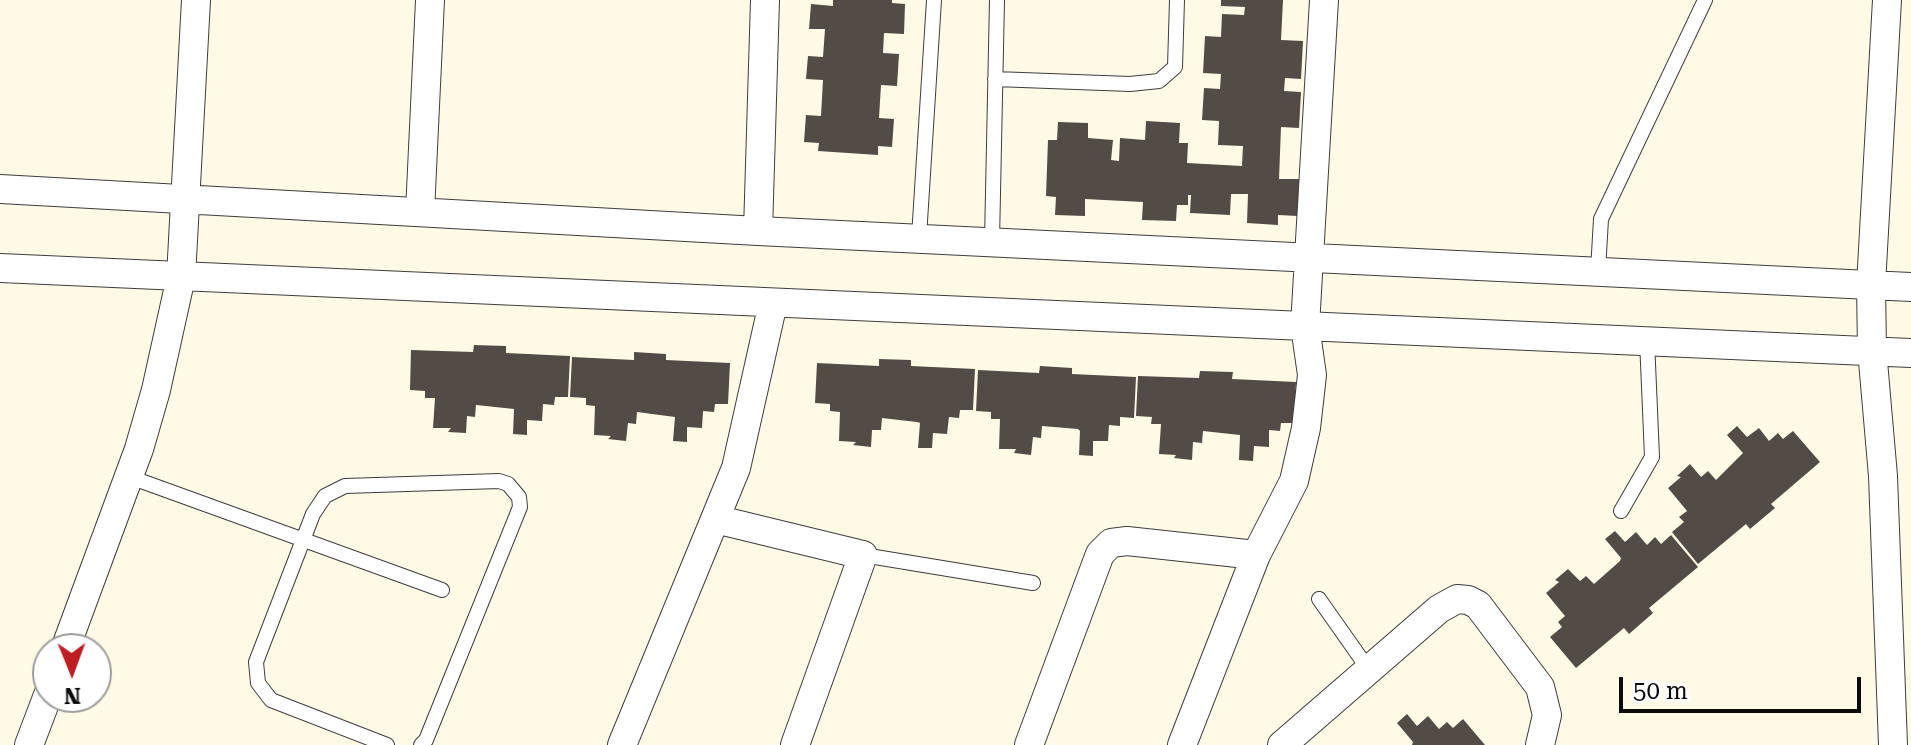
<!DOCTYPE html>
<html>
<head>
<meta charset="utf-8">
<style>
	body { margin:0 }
	#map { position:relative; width:1911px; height:745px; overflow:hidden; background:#fffae6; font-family:"Roboto Serif",serif }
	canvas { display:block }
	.north { position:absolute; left:32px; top:633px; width:80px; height:80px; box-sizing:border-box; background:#fff; border:2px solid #9d9d9d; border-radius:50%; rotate:179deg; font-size:22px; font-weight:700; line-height:32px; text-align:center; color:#0a0a0a }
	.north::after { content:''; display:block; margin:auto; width:28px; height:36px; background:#bd1e24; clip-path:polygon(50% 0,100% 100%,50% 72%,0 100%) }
	.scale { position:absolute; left:1619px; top:677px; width:242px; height:36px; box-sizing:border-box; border:4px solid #0a0a0a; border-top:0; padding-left:10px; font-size:24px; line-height:28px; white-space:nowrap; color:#0a0a0a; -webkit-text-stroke:6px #fff; paint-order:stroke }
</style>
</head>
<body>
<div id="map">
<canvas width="1911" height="745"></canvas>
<div class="north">N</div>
<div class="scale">50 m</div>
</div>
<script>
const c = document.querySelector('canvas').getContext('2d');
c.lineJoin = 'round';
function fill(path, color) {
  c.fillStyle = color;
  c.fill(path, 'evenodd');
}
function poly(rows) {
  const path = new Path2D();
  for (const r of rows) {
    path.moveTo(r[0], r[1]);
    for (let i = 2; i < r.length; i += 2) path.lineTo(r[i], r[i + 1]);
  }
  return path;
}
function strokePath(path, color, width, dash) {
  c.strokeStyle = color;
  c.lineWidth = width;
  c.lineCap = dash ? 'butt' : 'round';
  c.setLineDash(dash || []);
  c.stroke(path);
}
const building = poly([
	[833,0,892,0,892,3,905,4,904,34,884,33,883,53,899,54,897,86,881,85,879,118,894,119,892,147,878,146,878,155,818,151,819,143,804,142,806,115,821,116,823,80,806,79,808,56,823,57,825,29,809,29,811,4,833,6],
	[1221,0,1283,0,1281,40,1303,41,1301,79,1285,78,1284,91,1301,92,1299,128,1281,127,1279,179,1299,179,1298,216,1278,215,1278,225,1247,223,1248,194,1231,194,1230,215,1190,213,1191,195,1188,195,1188,205,1177,205,1176,221,1142,220,1143,202,1085,199,1085,216,1055,215,1056,197,1046,196,1048,140,1057,140,1058,122,1088,123,1088,138,1113,140,1111,160,1119,161,1120,138,1145,140,1146,121,1180,123,1179,143,1188,143,1187,163,1242,166,1243,146,1218,145,1219,121,1202,120,1204,88,1220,89,1221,74,1203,73,1205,36,1221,37,1222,14,1244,15,1245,7,1221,6],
	[474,345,506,346,506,353,570,356,568,397,555,397,554,405,543,404,542,421,527,420,527,435,513,434,514,409,476,405,475,417,467,416,466,433,448,432,451,428,433,428,435,398,425,398,425,391,410,390,411,350,473,352],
	[634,352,666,354,666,360,730,363,728,404,715,404,714,412,703,411,702,428,687,427,687,442,673,441,675,417,637,412,636,424,628,423,626,441,608,439,611,436,594,435,595,406,586,405,586,398,570,397,572,357,634,360],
	[879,359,911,360,911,366,975,369,973,410,960,410,959,418,949,417,947,434,933,433,932,448,918,448,920,423,917,422,882,418,881,430,872,430,871,447,853,445,856,442,839,441,840,412,830,411,830,404,815,403,817,363,879,366],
	[1040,366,1072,368,1072,374,1136,377,1134,418,1120,417,1120,426,1109,425,1108,441,1093,441,1093,456,1079,455,1080,431,1078,429,1042,426,1041,438,1033,437,1031,455,1014,453,1016,449,999,449,1000,419,991,419,991,412,976,411,978,370,1039,373],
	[1200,371,1233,372,1232,379,1296,382,1294,423,1281,423,1280,431,1269,430,1269,447,1254,446,1253,461,1239,460,1240,435,1203,431,1202,443,1193,442,1192,460,1174,458,1176,455,1159,454,1161,424,1151,424,1152,417,1136,416,1138,376,1199,378],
	[1737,426,1747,437,1759,428,1769,441,1778,433,1783,439,1793,431,1820,462,1771,504,1775,508,1750,529,1746,524,1698,564,1672,532,1684,522,1679,517,1687,511,1668,488,1681,477,1677,476,1690,464,1701,477,1708,471,1716,480,1743,453,1727,435],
	[1615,531,1625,542,1636,532,1647,545,1655,537,1661,544,1671,535,1698,567,1649,608,1653,613,1629,634,1624,628,1576,668,1550,637,1562,627,1558,622,1565,616,1546,593,1559,582,1555,580,1568,569,1580,581,1586,576,1594,584,1620,561,1621,558,1605,539],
	[1407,714,1417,726,1428,716,1439,729,1447,722,1453,728,1463,719,1485,745,1412,745,1413,742,1397,723]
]);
const lane = poly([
	[995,79,1130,84,1159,81,1175,67,1177,0],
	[919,237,934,0],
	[992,241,997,0],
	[1598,271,1601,219,1705,0],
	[130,477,442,590],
	[1621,511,1652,457,1647,340],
	[863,555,1033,583],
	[1319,599,1369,670],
	[387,745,271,700,258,683,256,662,313,514,325,496,345,486,499,481,508,484,519,497,520,507,426,740,421,745]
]);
const street = poly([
	[1887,0,1871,285,1872,350,1883,476,1893,745],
	[0,189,758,231,1911,287],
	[420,212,430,0],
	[758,231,765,0],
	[0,268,1911,353],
	[715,519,863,555,795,745],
	[65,649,139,449,156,390,181,277,196,0],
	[29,745,48,695],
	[622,745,736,468,773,303],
	[1029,745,1100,554,1111,543,1127,541,1256,555],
	[1182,745,1256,555,1294,481,1306,428,1312,375,1305,326,1324,0],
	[1282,745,1439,609,1457,599,1468,600,1478,605,1540,687,1547,715,1540,745]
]);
fill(building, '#524b46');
strokePath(lane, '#3d3d3d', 16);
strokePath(street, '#3d3d3d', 30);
strokePath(lane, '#fff', 14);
strokePath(street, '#fff', 28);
</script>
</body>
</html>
